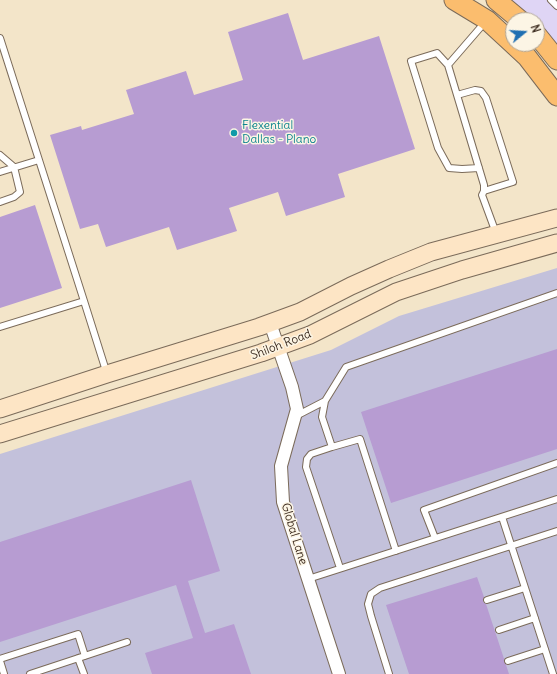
<!DOCTYPE html>
<html>
<head>
<meta charset="utf-8">
<style>
	body { margin:0 }
	#map { position:relative; width:557px; height:674px; overflow:hidden; background:#f3e5c9; font-family:Delius,sans-serif }
	canvas { display:block }
	.north { position:absolute; left:505px; top:12px; width:40px; height:40px; box-sizing:border-box; background:#fcf5e5; border:1px solid #afa495; border-radius:50%; rotate:72deg; font-size:11px; font-weight:700; line-height:16px; text-align:center; color:#3b2a1e }
	.north::after { content:''; display:block; margin:auto; width:14px; height:18px; background:#1f6fb2; clip-path:polygon(50% 0,100% 100%,50% 72%,0 100%) }
</style>
</head>
<body>
<div id="map">
<canvas width="557" height="674"></canvas>
<div class="north">N</div>
</div>
<script>
const c = document.querySelector('canvas').getContext('2d');
c.lineJoin = 'round';
function fill(path, color) {
  c.fillStyle = color;
  c.fill(path, 'evenodd');
}
function poly(rows) {
  const path = new Path2D();
  for (const r of rows) {
    path.moveTo(r[0], r[1]);
    for (let i = 2; i < r.length; i += 2) path.lineTo(r[i], r[i + 1]);
  }
  return path;
}
function strokePath(path, color, width, dash) {
  c.strokeStyle = color;
  c.lineWidth = width;
  c.lineCap = dash ? 'butt' : 'round';
  c.setLineDash(dash || []);
  c.stroke(path);
}
function drawText(font, color, halo, rows, align = 'center') {
  c.font = font + ' Delius,sans-serif';
  c.lineWidth = 3;
  c.setLineDash([]);
  c.textBaseline = 'middle';
  c.strokeStyle = halo;
  c.fillStyle = color;
  for (const [text, x, y, turn = 0] of rows) {
    c.save();
    c.translate(x, y);
    c.rotate((+turn || 0) * Math.PI / 180);
    c.textAlign = isNaN(turn) ? turn : align;
    if (halo) c.strokeText(text, 0, 0);
    c.fillText(text, 0, 0);
    c.restore();
  }
}
const built = poly([
	[508,0,557,0,557,45,537,24,537,20,533,20]
]);
const industrial = poly([
	[557,268,557,674,0,674,0,454,331,350,399,316]
]);
const building = poly([
	[288,13,303,60,379,36,415,149,338,174,345,197,286,216,278,192,229,208,237,231,177,250,169,227,106,247,98,224,80,229,50,135,81,126,82,130,134,114,126,90,186,71,194,95,243,80,228,32],
	[35,205,62,288,0,308,0,217],
	[557,349,557,449,391,503,361,412],
	[191,480,220,571,188,581,205,633,234,624,251,674,152,674,145,653,193,638,176,585,0,642,0,542],
	[477,577,484,597,483,602,486,604,509,674,409,674,386,605]
]);
const lane = poly([
	[551,0,557,6],
	[486,21,448,65,484,185,484,191,482,195,496,233],
	[0,38,84,301],
	[448,65,437,53,411,61,438,148,449,168,462,169,479,168],
	[457,95,475,90,481,91,486,98,513,182,484,191],
	[0,155,14,167,20,192,14,197,0,202],
	[0,172,39,160],
	[0,327,84,301,107,374],
	[325,401,322,417,332,447],
	[296,416,325,401,346,367,557,293],
	[502,517,553,674],
	[435,538,424,510,557,463],
	[340,568,306,467,307,459,311,454,332,447,360,439,396,551],
	[308,579,557,499],
	[487,600,525,588],
	[499,630,535,618],
	[78,658,84,674],
	[0,659,78,634,85,656],
	[0,661,4,674],
	[508,661,545,649],
	[30,674,127,642],
	[389,674,371,616,368,604,371,594,380,588,557,531]
]);
const street = poly([
	[270,323,292,387,297,409,281,466,283,502,339,674]
]);
const secondary = poly([
	[0,409,107,374,259,327,300,312,351,286,389,269,431,252,557,218],
	[0,434,261,353,310,335,396,292,462,270,557,243]
]);
const primary = poly([
	[454,0,487,20,513,44],
	[496,0,520,20],
	[537,35,557,60],
	[513,44,527,57,557,96]
]);
const markers = [
	[234,133,4,"#0f9aa8"]
];
const cultureNames = [
	["Flexential",242,126],
	["Dallas - Plano",242,140]
];
const streetNames = [
	["Shiloh Road",281,345,-21],
	["Global Lane",294,534,73]
];
fill(built, '#dfd5f5');
fill(industrial, '#c3c1db');
fill(building, '#b79cd2');
strokePath(lane, '#7b6b5a', 8);
strokePath(street, '#7b6b5a', 14);
strokePath(secondary, '#7b6b5a', 19);
strokePath(primary, '#7b6b5a', 21);
strokePath(lane, '#fff', 6);
strokePath(street, '#fff', 12);
strokePath(secondary, '#fde5c5', 17);
strokePath(primary, '#fbbd6e', 19);
for (const [x, y, r, color] of markers) {
  const dot = new Path2D();
  dot.arc(x, y, r, 0, 2 * Math.PI);
  c.fillStyle = color;
  c.fill(dot);
  strokePath(dot, '#fcf5e5', 1.5);
}
drawText('12px', '#0d838f', '#fcf5e5', cultureNames, 'left');
drawText('12px', '#3b2a1e', '#fcf5e5', streetNames);
</script>
</body>
</html>
